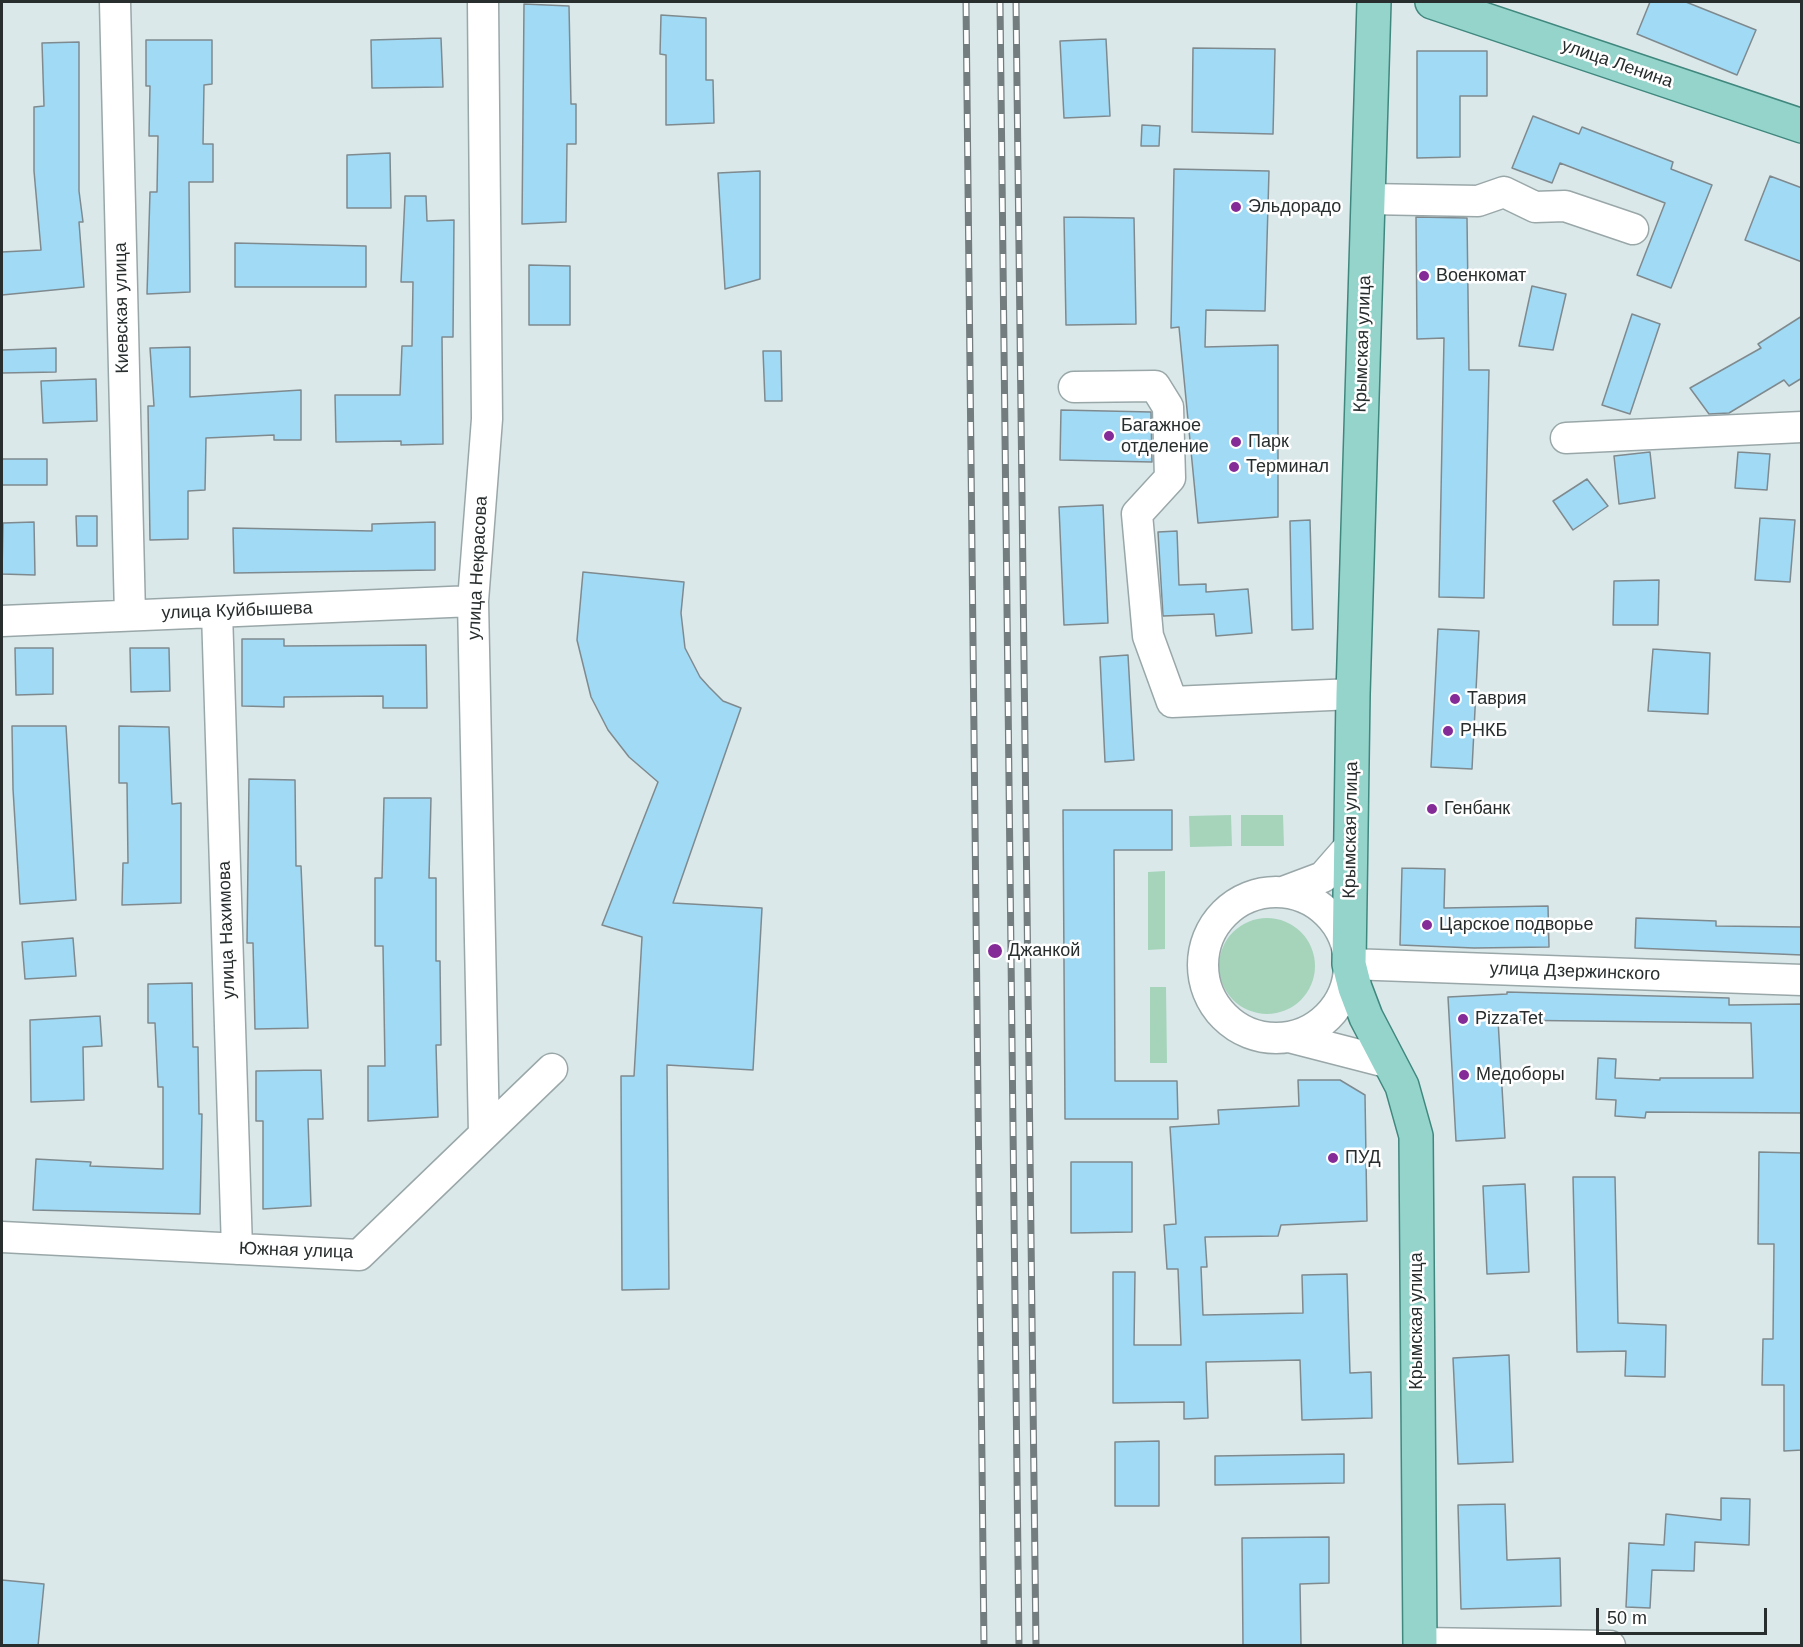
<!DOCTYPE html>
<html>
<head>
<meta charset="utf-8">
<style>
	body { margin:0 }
	#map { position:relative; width:1803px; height:1647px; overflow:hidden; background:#dae8ea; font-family:Helvetica,sans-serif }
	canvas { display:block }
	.frame { position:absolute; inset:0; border:3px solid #282d2e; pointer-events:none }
	.scale { position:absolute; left:1596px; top:1608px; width:171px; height:27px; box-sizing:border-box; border:3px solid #282d2e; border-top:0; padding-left:8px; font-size:18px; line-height:21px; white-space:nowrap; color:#282d2e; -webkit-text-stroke:4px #fff; paint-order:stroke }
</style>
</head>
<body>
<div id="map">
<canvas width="1803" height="1647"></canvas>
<div class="frame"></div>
<div class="scale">50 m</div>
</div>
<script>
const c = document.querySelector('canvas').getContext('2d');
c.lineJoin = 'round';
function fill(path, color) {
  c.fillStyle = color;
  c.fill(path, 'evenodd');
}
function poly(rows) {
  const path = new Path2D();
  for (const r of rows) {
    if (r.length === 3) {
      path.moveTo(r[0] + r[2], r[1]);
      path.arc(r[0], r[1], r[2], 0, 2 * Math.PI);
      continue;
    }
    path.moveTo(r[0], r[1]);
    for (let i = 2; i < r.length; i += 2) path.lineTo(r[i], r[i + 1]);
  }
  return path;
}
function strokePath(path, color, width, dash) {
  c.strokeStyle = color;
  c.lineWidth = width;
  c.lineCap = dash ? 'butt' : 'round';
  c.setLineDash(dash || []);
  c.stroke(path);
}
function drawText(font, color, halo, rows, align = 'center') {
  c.font = font + ' Helvetica,sans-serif';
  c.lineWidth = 5;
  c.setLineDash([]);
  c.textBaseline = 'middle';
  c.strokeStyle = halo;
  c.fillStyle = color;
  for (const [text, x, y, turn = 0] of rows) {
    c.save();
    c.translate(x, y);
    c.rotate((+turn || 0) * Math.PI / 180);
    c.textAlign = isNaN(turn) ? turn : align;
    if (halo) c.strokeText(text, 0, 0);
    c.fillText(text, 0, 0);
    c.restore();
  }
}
const green = poly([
	[1231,815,1232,846,1190,847,1189,816],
	[1241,815,1283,815,1284,846,1241,846],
	[1165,871,1165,949,1148,950,1148,872],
	[1267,966,48],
	[1150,987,1166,987,1167,1063,1150,1063]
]);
const building = poly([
	[1650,2,1686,2,1756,30,1737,75,1637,34,1650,2],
	[524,4,569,6,571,104,576,104,576,144,567,144,566,222,522,224,524,4],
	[661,15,706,18,706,80,713,80,714,123,666,125,666,55,660,54,661,15],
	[441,38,443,87,372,88,371,40,441,38],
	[1106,39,1110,116,1064,118,1060,41,1106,39],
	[146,40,212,40,212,84,204,85,203,144,213,144,213,182,189,182,190,292,147,294,150,192,157,192,158,136,149,136,150,86,146,86,146,40],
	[79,42,79,191,83,222,79,222,84,287,2,295,2,252,41,250,34,171,34,107,44,106,42,43,79,42],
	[1193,48,1275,49,1273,134,1192,132,1193,48],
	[1417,51,1487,51,1487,96,1460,96,1460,157,1417,158,1417,51],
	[1533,116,1579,134,1582,127,1673,162,1671,169,1712,185,1671,288,1637,275,1665,203,1560,163,1552,183,1512,168,1533,116],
	[1142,125,1160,126,1159,146,1141,146,1142,125],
	[390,153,391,208,347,208,347,155,390,153],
	[1174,169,1269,171,1265,311,1206,310,1205,347,1278,345,1278,517,1198,523,1179,327,1171,328,1174,169],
	[760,171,760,279,725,289,718,173,760,171],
	[1770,176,1802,188,1802,262,1745,240,1770,176],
	[405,196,426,196,427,221,454,220,453,337,442,337,443,444,401,445,401,441,336,442,335,395,400,395,402,346,412,346,413,282,401,282,405,196],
	[1064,217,1134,218,1136,324,1066,325,1064,217],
	[1416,217,1467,218,1469,370,1489,370,1484,598,1439,597,1444,338,1417,339,1416,217],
	[235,243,366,246,366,287,235,287,235,243],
	[529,265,570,266,570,325,529,325,529,265],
	[1532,286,1566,294,1553,350,1519,346,1532,286],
	[1632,314,1660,324,1630,414,1602,405,1632,314],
	[1802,316,1802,378,1789,386,1784,380,1729,413,1709,414,1690,388,1761,348,1758,344,1802,316],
	[190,347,190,397,301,390,301,440,274,440,274,435,206,438,205,490,188,491,188,539,150,540,148,406,154,406,150,348,190,347],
	[56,348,56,372,2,373,2,350,56,348],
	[763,351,781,351,782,401,765,401,763,351],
	[96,379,97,421,43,423,41,381,96,379],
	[1061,410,1151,412,1152,462,1060,460,1061,410],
	[1650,452,1655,498,1619,504,1614,456,1650,452],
	[1738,452,1770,454,1767,490,1735,488,1738,452],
	[2,459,47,459,47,485,2,485,2,459],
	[1587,479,1608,506,1573,530,1553,501,1587,479],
	[1103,505,1108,623,1064,625,1059,507,1103,505],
	[76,516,97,516,97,546,77,546,76,516],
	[1760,518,1795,520,1790,582,1755,580,1760,518],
	[1310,520,1313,629,1292,630,1290,521,1310,520],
	[34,522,35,575,2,574,3,523,34,522],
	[435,522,435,570,234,573,233,528,372,531,372,524,435,522],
	[1177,531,1179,585,1206,584,1206,592,1248,589,1252,633,1216,636,1214,614,1163,616,1158,532,1177,531],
	[583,572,684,582,681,613,685,648,700,677,709,687,723,701,741,708,673,903,762,908,753,1070,667,1065,669,1289,622,1290,621,1076,634,1076,642,937,602,925,658,782,629,757,608,730,591,697,577,640,583,572],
	[1659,580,1658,625,1613,625,1614,581,1659,580],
	[1438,629,1479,631,1472,769,1431,767,1438,629],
	[242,639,284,639,284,646,426,645,427,708,383,708,383,696,284,697,284,707,242,706,242,639],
	[15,648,53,648,53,694,16,695,15,648],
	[130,648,169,648,170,691,131,692,130,648],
	[1653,649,1710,653,1708,714,1648,711,1653,649],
	[1128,655,1134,760,1105,762,1100,657,1128,655],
	[12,726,66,726,76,900,20,904,13,789,12,726],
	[119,726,169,727,172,804,181,803,181,903,122,905,123,863,128,863,127,783,119,783,119,726],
	[249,779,295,780,296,866,301,866,308,1028,255,1029,253,943,247,943,249,779],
	[384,798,431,798,429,878,436,878,436,961,440,961,441,1045,436,1045,438,1117,368,1121,368,1066,385,1066,383,946,375,946,375,878,382,878,384,798],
	[1063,810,1172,810,1172,850,1114,850,1115,1081,1177,1081,1178,1119,1065,1119,1063,810],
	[1402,868,1445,869,1444,908,1548,906,1549,947,1474,948,1400,945,1402,868],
	[1636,918,1716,921,1716,926,1802,927,1802,955,1635,948,1636,918],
	[73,938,76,976,25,979,22,942,73,938],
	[192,983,193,1047,198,1047,199,1114,202,1114,200,1214,33,1210,36,1159,91,1162,90,1166,163,1169,163,1087,158,1087,155,1023,148,1023,148,984,192,983],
	[1507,992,1729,998,1729,1005,1802,1004,1802,1113,1646,1112,1645,1118,1615,1116,1616,1100,1596,1099,1598,1058,1616,1059,1615,1078,1660,1080,1660,1078,1753,1078,1751,1023,1498,1020,1505,1138,1456,1141,1448,997,1507,994,1507,992],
	[100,1016,102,1046,83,1047,84,1100,31,1102,30,1020,100,1016],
	[321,1070,323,1119,308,1119,311,1206,263,1209,263,1121,256,1121,256,1071,321,1070],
	[1298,1080,1340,1080,1365,1095,1367,1221,1281,1225,1278,1236,1205,1237,1207,1267,1201,1267,1203,1315,1303,1313,1302,1275,1347,1274,1350,1373,1371,1372,1372,1418,1302,1420,1300,1360,1206,1362,1208,1418,1184,1419,1184,1402,1113,1403,1113,1272,1135,1272,1134,1345,1181,1345,1178,1269,1167,1269,1164,1225,1176,1224,1170,1127,1219,1124,1218,1110,1299,1106,1298,1080],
	[1759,1152,1802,1153,1802,1450,1784,1451,1784,1385,1762,1385,1763,1339,1773,1339,1774,1244,1758,1244,1759,1152],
	[1071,1162,1132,1162,1132,1232,1071,1233,1071,1162],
	[1573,1177,1615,1177,1618,1323,1666,1325,1665,1377,1625,1376,1626,1351,1577,1352,1573,1177],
	[1525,1184,1529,1272,1487,1274,1483,1186,1525,1184],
	[1509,1355,1513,1462,1458,1464,1453,1358,1509,1355],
	[1159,1441,1159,1506,1115,1506,1115,1442,1159,1441],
	[1344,1454,1344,1483,1215,1485,1215,1456,1344,1454],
	[1721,1498,1750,1499,1749,1545,1695,1542,1694,1571,1652,1570,1650,1608,1626,1607,1629,1543,1664,1545,1666,1514,1721,1520,1721,1498],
	[1505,1504,1507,1560,1560,1558,1561,1606,1461,1609,1458,1505,1505,1504],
	[1329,1537,1329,1583,1300,1584,1301,1646,1243,1646,1242,1538,1329,1537],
	[2,1580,44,1584,38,1646,2,1646,2,1580]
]);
const minor = poly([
	[115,2,130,615],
	[483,2,487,419,473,601,484,1134],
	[1367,199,1478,201,1504,192,1535,207,1565,206,1633,229],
	[1074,387,1155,386,1168,407,1170,478,1137,514,1148,636,1172,702,1353,694],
	[1566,438,1802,427],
	[217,612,237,1249],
	[2,621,473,601],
	[1276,965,73],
	[1283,892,1323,877,1351,845],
	[1349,964,1802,980],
	[1289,1037,1390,1063],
	[2,1237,359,1255,552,1069],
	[1420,1643,1610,1646]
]);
const major = poly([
	[1374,2,1353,694,1349,964,1355,988,1366,1017,1402,1086,1416,1136,1420,1646],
	[1432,2,1802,126]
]);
const rail = poly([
	[966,2,984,1646],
	[1000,2,1019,1646],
	[1016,2,1036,1646]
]);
const markers = [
	[1236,207,6,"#842b98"],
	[1424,276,6,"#842b98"],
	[1109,436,6,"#842b98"],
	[1236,442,6,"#842b98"],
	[1234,467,6,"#842b98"],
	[1455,699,6,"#842b98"],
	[1448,731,6,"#842b98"],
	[1432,809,6,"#842b98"],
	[1427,925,6,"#842b98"],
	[995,951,8,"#842b98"],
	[1463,1019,6,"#842b98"],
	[1464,1075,6,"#842b98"],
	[1333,1158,6,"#842b98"]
];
const streetNames = [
	["улица Ленина",1617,64,19],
	["Киевская улица",122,308,-91],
	["Крымская улица",1363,344,-88],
	["улица Некрасова",478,568,-87],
	["улица Куйбышева",237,611,-2],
	["Крымская улица",1351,830,-89],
	["улица Нахимова",227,930,-92],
	["улица Дзержинского",1575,972,2],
	["Южная улица",296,1251,2],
	["Крымская улица",1417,1321,-90]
];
const poiNames = [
	["Эльдорадо",1248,207],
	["Военкомат",1436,276],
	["Багажное",1121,426],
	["отделение",1121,447],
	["Парк",1248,442],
	["Терминал",1246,467],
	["Таврия",1467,699],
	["РНКБ",1460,731],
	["Генбанк",1444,809],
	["Царское подворье",1439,925],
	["Джанкой",1008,951],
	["PizzaTet",1475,1019],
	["Медоборы",1476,1075],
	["ПУД",1345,1158]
];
fill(green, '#a6d4bb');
fill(building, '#a0daf5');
strokePath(building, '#7f8a8f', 1.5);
strokePath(minor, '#9aa7a9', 33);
strokePath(major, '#40877e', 36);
strokePath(minor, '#fff', 30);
strokePath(major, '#94d4cb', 33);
strokePath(rail, '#737c7e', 7);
strokePath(rail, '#fff', 4.5, [14]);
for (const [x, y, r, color] of markers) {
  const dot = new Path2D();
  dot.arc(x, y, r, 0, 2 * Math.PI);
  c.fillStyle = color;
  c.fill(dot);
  strokePath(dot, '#fff', 2);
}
drawText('18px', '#282d2e', '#fff', streetNames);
drawText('18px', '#282d2e', '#fff', poiNames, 'left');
</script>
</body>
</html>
